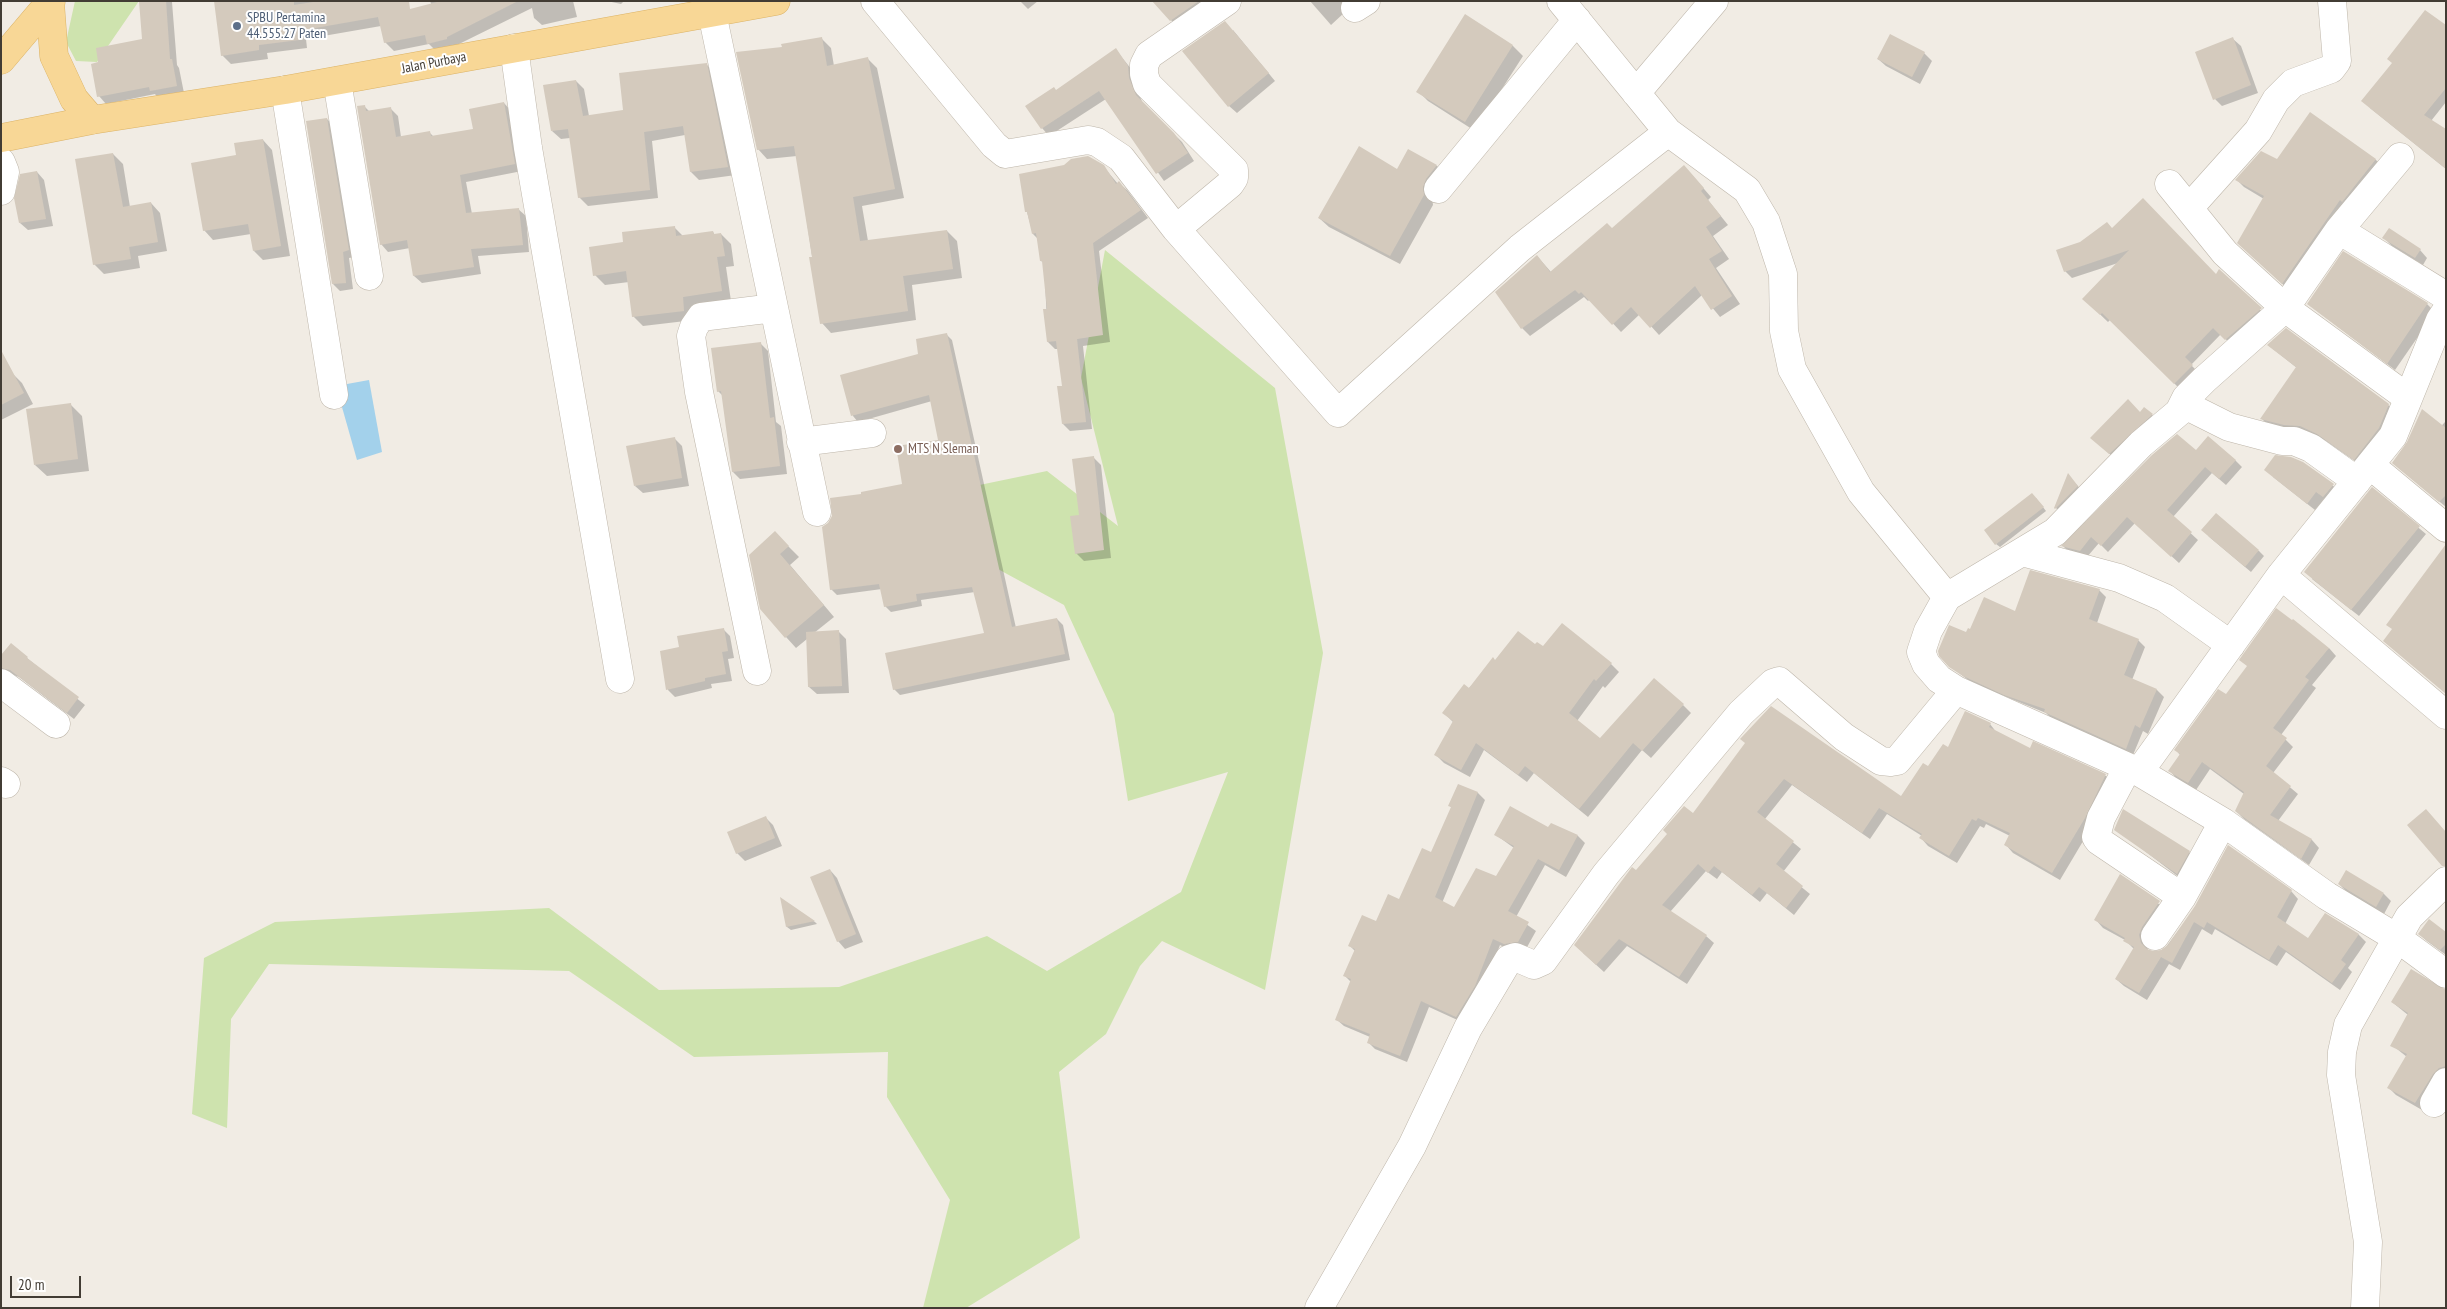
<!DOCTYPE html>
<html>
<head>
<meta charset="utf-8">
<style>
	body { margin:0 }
	#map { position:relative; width:2447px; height:1309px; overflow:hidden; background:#f1ece4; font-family:"PT Sans Narrow",sans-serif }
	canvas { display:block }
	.frame { position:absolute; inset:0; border:2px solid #423c34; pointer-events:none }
	.scale { position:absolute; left:10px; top:1276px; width:71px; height:22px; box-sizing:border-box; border:2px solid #423c34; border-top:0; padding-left:6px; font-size:15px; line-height:18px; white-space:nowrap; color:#423c34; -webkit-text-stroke:4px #fff; paint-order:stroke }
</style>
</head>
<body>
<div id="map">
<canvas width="2447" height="1309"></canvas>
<div class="frame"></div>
<div class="scale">20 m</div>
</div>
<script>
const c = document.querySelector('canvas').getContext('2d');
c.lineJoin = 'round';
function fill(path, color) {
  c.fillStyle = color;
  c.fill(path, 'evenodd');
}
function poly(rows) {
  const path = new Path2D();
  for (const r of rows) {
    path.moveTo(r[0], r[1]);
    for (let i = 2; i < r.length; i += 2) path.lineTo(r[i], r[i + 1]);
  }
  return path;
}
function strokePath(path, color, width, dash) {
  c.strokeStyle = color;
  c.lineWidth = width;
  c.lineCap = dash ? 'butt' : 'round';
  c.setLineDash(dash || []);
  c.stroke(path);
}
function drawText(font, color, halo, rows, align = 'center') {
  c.font = font + ' "PT Sans Narrow",sans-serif';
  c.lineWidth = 4;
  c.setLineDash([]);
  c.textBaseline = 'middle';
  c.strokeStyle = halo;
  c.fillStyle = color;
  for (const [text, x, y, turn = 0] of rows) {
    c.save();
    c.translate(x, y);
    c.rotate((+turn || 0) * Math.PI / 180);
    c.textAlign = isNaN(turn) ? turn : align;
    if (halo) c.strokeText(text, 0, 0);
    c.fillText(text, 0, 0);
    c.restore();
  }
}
const green = poly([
	[75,1,139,1,97,62,76,61,66,42],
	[1105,250,1275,388,1323,653,1265,990,1162,941,1140,966,1106,1034,1059,1072,1080,1238,966,1308,923,1308,950,1200,887,1097,888,1052,694,1057,569,971,269,964,231,1019,227,1128,192,1114,204,958,275,922,549,908,659,990,839,987,987,936,1047,971,1181,892,1228,772,1128,801,1114,714,1064,605,996,568,965,488,1047,471,1118,526,1081,378]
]);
const water = poly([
	[369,380,382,452,357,460,336,386]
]);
const shadow = poly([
	[140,1,172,2,177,65,179,68,184,93,158,98,155,94,106,104,99,96,143,40],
	[215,1,396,1,399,13,432,6,430,1,573,1,577,17,542,25,534,18,532,8,455,46,437,52,429,44,394,51,385,42,381,26,306,39,307,48,267,53,268,59,231,64,222,55],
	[607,1,624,1,621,4],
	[1020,1,1038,1,1028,9],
	[1154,1,1209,1,1179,29],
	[1310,1,1357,1,1331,25],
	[1466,16,1513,46,1523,56,1475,131,1428,101,1418,91],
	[2446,27,2446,102,2431,121,2446,131,2446,169,2370,108],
	[1233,30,1275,81,1237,113,1229,106],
	[822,39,831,48,834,66,868,59,877,68,904,198,862,206,868,241,947,231,957,241,962,278,912,285,916,320,831,333,822,323,797,156,767,159,758,149,783,48],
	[2233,39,2241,46,2258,93,2222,106,2215,99],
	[1116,50,1136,75,1136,87,1143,104,1182,142,1194,161,1164,181,1106,99,1049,136,1042,128,1056,91],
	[1924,53,1932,61,1920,84,1886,66,1878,59],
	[706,64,715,73,736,175,699,180,691,172,685,135,652,141,658,198,588,206,579,197,570,138,561,139,552,131,576,81,584,89,589,116,624,111],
	[504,103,511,111,522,171,466,182,472,214,518,209,526,216,529,252,478,256,481,274,422,283,414,276,410,248,388,252,381,244,364,106,370,112,391,109,398,116,401,137,430,133,434,137,475,130],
	[327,119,334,126,355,257,349,258,353,289,340,291,333,284],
	[263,140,272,150,290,256,263,260,254,251,251,234,213,240,204,230,238,156],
	[1409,151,1437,166,1446,175,1432,197,1433,205,1400,264,1329,227,1319,218,1398,170],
	[113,154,123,164,130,207,151,203,160,213,167,251,138,256,140,268,104,274,94,264],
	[2375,159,2383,167,2290,291,2246,250,2264,199,2244,187,2237,180,2278,161],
	[1103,166,1118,184,1119,183,1127,190,1148,218,1099,251,1110,342,1083,346,1092,429,1070,431,1063,424,1063,387,1058,349,1055,349,1048,342,1044,263,1041,261,1038,239,1033,234,1027,212],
	[37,172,44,180,53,226,28,230,20,223],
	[1692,175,1711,197,1708,200,1728,225,1713,236,1729,259,1716,268,1740,304,1720,317,1702,295,1659,335,1640,314,1621,332,1590,299,1588,301,1584,297,1530,336,1522,328,1537,256,1551,272],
	[674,227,683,236,713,232,715,235,721,234,731,244,734,266,726,267,731,301,692,306,694,320,643,326,633,316,629,282,605,285,595,275,624,243],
	[2112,229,2216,276,2268,316,2233,347,2221,334,2191,365,2199,373,2182,391,2110,320,2108,322,2084,299,2118,263,2072,278,2065,271,2080,243],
	[2384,238,2420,250,2427,258,2423,265,2392,246],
	[2344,253,2427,304,2435,312,2395,370,2308,304],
	[947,335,952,340,1016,628,1057,619,1063,625,1070,660,900,695,894,689,985,634,975,592,921,600,922,606,891,612,885,606,882,589,837,595,831,589,863,496,904,485,939,441,932,401,858,422,853,416,841,376,919,355],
	[760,343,768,351,776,422,781,426,787,474,740,479,733,472,723,396,718,391],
	[2268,345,2388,405,2396,412,2362,466,2326,441,2308,434,2269,426,2262,419,2297,368],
	[12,373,22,383,33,404,1,420,1,378],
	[70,404,82,416,89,471,47,476,35,465],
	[2140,413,2152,415,2155,418,2113,457,2092,438],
	[2445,422,2446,423,2446,507,2400,469],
	[674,438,682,446,689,486,643,493,635,486],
	[2196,452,2235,460,2242,467,2226,485,2212,473,2173,517,2198,540,2179,563,2135,523,2108,552,2099,543,2087,557,2070,553,2063,546],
	[1094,458,1101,465,1111,558,1084,561,1076,553,1080,516],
	[2303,463,2341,492,2332,504,2325,498,2315,510,2273,477],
	[2068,475,2085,494,2064,516,2056,508],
	[2372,489,2426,534,2359,616,2312,579],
	[2036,498,2046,511,2000,547,1996,544],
	[775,533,799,557,790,565,834,617,814,633,839,632,846,639,849,693,817,694,809,687,807,639,796,648,786,637],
	[2208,536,2259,551,2264,556,2251,572],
	[2099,590,2106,597,2097,623,2138,640,2145,647,2132,680,2157,690,2164,697,2148,734,2143,731,2133,755,2052,719,2046,713,1972,683,1950,666,1967,634,2015,612],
	[723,629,730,636,734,658,728,659,732,681,711,684,712,688,675,697,668,690,661,652,681,648],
	[1535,646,1611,664,1619,672,1605,688,1603,686,1577,721,1600,739,1683,705,1691,713,1651,758,1642,750,1588,817,1534,773,1527,782,1484,750,1470,777,1444,763,1436,755,1453,722,1444,713,1496,661],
	[2329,648,2336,656,2312,685,2316,688,2281,735,2293,747,2273,773,2298,794,2278,821,2312,840,2319,848,2309,865,2244,819,2236,811,2244,794,2210,769,2196,790,2177,779,2170,771,2180,755,2176,750,2226,696],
	[1,657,27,658,85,705,74,719,19,677,11,674,1,676],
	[1990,724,1997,733,2031,750,2033,743,2106,776,2113,783,2092,826,2060,880,2013,853,2006,845,2010,836,1986,824,1984,828,1980,826,1957,863,1928,846,1921,838,1922,836,1887,814,1870,839,1792,785,1765,819,1801,849,1783,872,1810,894,1794,915,1767,893,1760,902,1722,872,1717,879,1706,871,1670,912,1706,936,1714,943,1687,984,1627,946,1604,972,1583,953,1636,872,1693,815,1746,744,1901,798,1948,749],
	[1459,785,1478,793,1485,800,1442,903,1454,908,1497,878,1514,848,1496,835,1549,828,1551,825,1578,836,1585,843,1566,877,1545,865,1516,917,1536,931,1526,949,1512,951,1500,945,1481,994,1464,1023,1429,1007,1407,1062,1375,1049,1368,1042,1370,1037,1344,1026,1336,1019,1352,983,1345,976,1355,951,1350,946,1400,900,1432,854,1452,808,1450,806],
	[766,818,773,825,782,846,745,861,737,853],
	[2116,829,2189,852,2196,859,2184,881],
	[830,870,837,878,863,942,845,949,838,941],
	[2120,876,2167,910,2147,944,2148,951,2154,953,2163,951,2196,907,2291,891,2298,899,2285,924,2308,940,2358,934,2366,942,2348,968,2352,972,2340,990,2286,952,2277,966,2215,929,2212,935,2202,929,2180,970,2169,964,2147,1000,2124,986,2116,979,2134,949,2125,940,2103,928,2096,920],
	[2339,884,2384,894,2391,901,2384,914,2347,892],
	[782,900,815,922,817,924,791,930,787,927],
	[2419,934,2446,934,2446,955,2427,941],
	[2446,992,2446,1075,2422,1110,2396,1095,2389,1088,2407,1057,2392,1045,2408,1015,2392,1002]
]);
const building = poly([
	[139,1,166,1,170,59,172,59,177,86,150,91,149,87,97,97,91,64,98,62,96,48,142,39],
	[214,1,294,1,294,5,320,1,409,1,410,9,441,1,518,1,447,37,447,39,427,44,425,35,384,43,378,17,298,31,299,40,259,45,259,50,221,56],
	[1152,1,1199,1,1170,21],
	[2425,10,2446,25,2446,88,2424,115,2446,129,2446,169,2361,101,2392,63,2387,59],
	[1465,14,1513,45,1465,122,1416,92],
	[1225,21,1269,73,1228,107,1182,51],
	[1890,34,1925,52,1912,77,1877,59],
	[822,37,827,66,868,57,895,189,853,197,860,241,947,230,953,269,903,276,908,311,820,324,809,257,812,257,794,146,757,150,736,52,782,47,781,44],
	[2233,37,2251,85,2213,100,2195,52],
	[1116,48,1128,66,1129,78,1136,95,1174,133,1188,153,1156,174,1099,91,1041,129,1025,106,1054,87,1056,90],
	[707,63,728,167,690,172,683,126,644,132,650,190,578,198,568,129,551,131,543,85,576,80,583,116,623,110,619,73],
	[504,102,515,164,460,175,466,213,519,208,523,245,471,249,474,267,413,276,407,240,380,245,357,106,365,105,366,111,391,107,396,137,430,131,431,136,473,129,469,109],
	[2310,112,2376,159,2342,202,2340,200,2282,284,2237,243,2264,196,2235,180,2261,151,2277,159],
	[327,118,349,250,343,252,346,283,332,284,306,121],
	[263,139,281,246,253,251,248,224,203,231,191,163,236,155,234,143],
	[1359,146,1397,169,1408,149,1437,165,1426,179,1423,187,1424,195,1390,256,1318,218],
	[113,153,123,207,151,202,158,242,129,247,131,259,93,265,75,159],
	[1088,156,1104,165,1116,184,1119,181,1141,210,1093,243,1103,335,1077,339,1086,422,1062,424,1057,386,1062,386,1056,341,1047,342,1043,309,1047,309,1042,261,1040,261,1036,233,1032,234,1027,212,1025,212,1019,174,1064,165,1071,159],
	[1684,165,1704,188,1701,191,1721,216,1706,227,1722,251,1709,259,1732,296,1711,310,1695,286,1650,328,1631,307,1612,325,1581,292,1579,294,1575,290,1521,329,1495,292,1537,255,1550,272,1607,223,1612,228],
	[37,171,46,219,19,223,14,198,20,174],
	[2143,198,2216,274,2219,269,2262,308,2225,340,2213,328,2185,357,2193,365,2174,384,2102,313,2100,315,2082,299,2129,250,2064,272,2056,250,2080,242,2107,222,2112,228],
	[675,226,676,236,713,231,714,234,721,233,725,256,717,257,722,291,683,297,684,311,632,317,626,271,593,276,589,247,623,242,622,232],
	[2389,228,2421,249,2415,258,2382,238],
	[2343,251,2428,303,2387,364,2307,304],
	[2286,328,2389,404,2379,428,2354,460,2317,434,2300,426,2284,425,2260,419,2296,367,2267,345],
	[947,333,1012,627,1057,618,1065,654,893,690,885,653,984,633,972,587,916,594,917,601,884,607,879,584,830,590,822,527,828,523,832,516,830,498,861,494,861,492,902,484,896,446,938,440,929,395,851,416,840,375,918,354,916,339],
	[761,342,770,418,774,417,780,466,732,472,721,391,717,392,711,348],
	[1,350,24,393,1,405],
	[2128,399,2140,412,2144,407,2153,414,2109,454,2090,438],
	[71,403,78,459,34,465,26,409],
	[2422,409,2446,428,2446,495,2439,502,2392,463,2407,442],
	[2177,434,2196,450,2208,436,2236,460,2219,479,2205,467,2167,510,2192,532,2171,557,2127,517,2101,546,2091,537,2080,551,2061,546,2152,455],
	[675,437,682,478,634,486,626,446],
	[2275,455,2291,457,2303,462,2334,484,2323,497,2316,492,2307,504,2264,470],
	[1094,456,1104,550,1075,554,1070,516,1079,515,1072,459],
	[2068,473,2078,486,2055,509,2054,508],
	[2372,487,2420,526,2351,610,2304,572],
	[2032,493,2044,507,1995,545,1984,530],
	[2216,513,2259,550,2245,567,2201,530],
	[775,531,789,546,780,554,824,605,785,638,760,609,749,555],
	[2446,544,2446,694,2383,641,2392,629,2386,625],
	[2030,570,2100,589,2089,619,2139,639,2124,675,2157,689,2140,728,2135,725,2126,749,2044,712,2045,709,2004,695,1963,676,1949,667,1939,656,1938,651,1949,625,1966,632,1968,628,1970,629,1984,597,2015,611],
	[2276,608,2292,620,2293,619,2329,648,2305,677,2309,680,2273,728,2287,738,2266,766,2291,786,2270,815,2312,839,2301,859,2235,811,2244,792,2202,762,2188,783,2168,771,2180,754,2174,750,2218,689,2226,694,2247,666,2239,660],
	[1562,623,1612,663,1596,681,1594,679,1569,713,1600,738,1654,678,1684,704,1642,751,1633,743,1579,809,1525,766,1518,775,1476,743,1461,770,1434,755,1453,721,1442,713,1464,684,1469,688,1493,657,1495,660,1518,631,1535,644,1537,642,1543,646],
	[724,628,728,651,722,652,726,674,705,678,705,681,666,690,660,651,679,647,677,636],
	[839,630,842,686,808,687,806,632],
	[11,643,28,657,27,658,79,697,67,713,10,670,1,668,1,655],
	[1771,706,1901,796,1923,763,1928,766,1943,744,1948,747,1965,711,1991,723,1989,727,2030,748,2033,741,2106,774,2085,818,2052,873,2004,845,2010,833,1978,818,1976,821,1972,819,1949,856,1919,838,1922,834,1879,808,1862,833,1784,779,1757,812,1794,841,1776,864,1803,886,1786,908,1759,887,1752,895,1714,866,1708,873,1698,864,1662,905,1707,935,1679,977,1619,939,1596,965,1574,945,1632,867,1636,870,1667,834,1663,830,1684,806,1693,813,1745,743,1740,739],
	[1458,784,1478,792,1435,897,1454,907,1476,868,1496,876,1514,846,1494,835,1510,806,1548,827,1551,823,1578,835,1559,870,1538,859,1508,911,1529,922,1518,942,1504,944,1493,939,1475,986,1456,1017,1421,1001,1400,1056,1367,1043,1370,1034,1335,1020,1351,979,1343,976,1355,949,1348,946,1362,915,1376,921,1388,894,1399,899,1422,848,1431,852,1451,807,1448,806],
	[2123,809,2190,851,2177,874,2114,830],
	[2426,809,2446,832,2446,866,2442,866,2407,825],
	[766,816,775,838,736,854,727,832],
	[2228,845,2292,890,2277,917,2308,938,2325,913,2359,934,2341,960,2346,964,2332,983,2278,945,2269,960,2207,922,2204,928,2194,922,2172,963,2161,957,2139,993,2115,979,2134,947,2123,941,2125,938,2094,920,2120,874,2160,901,2142,927,2139,935,2141,943,2147,949,2153,951,2161,950,2168,945,2195,906],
	[830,869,856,934,837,942,810,877],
	[2346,870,2384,893,2376,907,2338,884],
	[780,897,815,921,786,927],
	[2429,919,2446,932,2446,944,2440,950,2418,934],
	[2411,969,2446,990,2446,1066,2439,1068,2433,1074,2415,1103,2387,1088,2407,1054,2390,1046,2408,1013,2391,1002]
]);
const minor = poly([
	[875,1,994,145,1005,154,1088,140,1097,142,1121,158,1176,229,1338,413,1520,248,1668,132],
	[1561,1,1668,132,1747,190,1766,222,1783,274,1784,331,1792,369,1861,492,1947,597],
	[1355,8,1366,1],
	[712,13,817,512],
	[514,48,528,148,620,679],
	[337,81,369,276],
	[285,90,334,395],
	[1636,93,1714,1],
	[2400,157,2339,230,2285,308,2204,380,2186,398,2179,412,2141,444,2055,532,1947,597,1928,631,1921,652,1926,664,1939,679,1956,690,2139,772,2281,575,2393,436,2440,320,2446,311],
	[1,162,5,172,1,191],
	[2169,184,2225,253,2285,308,2408,398],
	[1438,189,1577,20],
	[2189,208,2258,131,2276,100,2293,83,2331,69,2337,61,2332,1],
	[1176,229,1230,184,1234,178,1234,170,1147,84,1144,74,1144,65,1149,55,1227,1],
	[2339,230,2446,296],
	[2183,404,2229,427,2282,441,2294,441,2311,448,2357,481],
	[801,442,872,433],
	[2370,465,2446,528],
	[2022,552,2119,578,2165,598,2231,645],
	[2281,575,2446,715],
	[757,671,699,392,691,336,694,327,701,317,774,308],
	[1,683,56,724],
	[2128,767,2101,818,2096,837,2099,841,2182,897],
	[2139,772,2223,822,2327,896,2397,938,2446,974],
	[1,781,6,784],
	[2155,936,2182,897,2223,822],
	[2434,1103,2446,1082],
	[1319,1308,1412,1146,1468,1028,1509,959,1515,957,1534,965,1543,961,1606,874,1741,713,1773,683,1779,681,1844,737,1881,761,1891,762,1897,761,1956,690],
	[2365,1308,2368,1242,2341,1075,2342,1052,2348,1025,2409,917,2446,881]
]);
const major = poly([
	[50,2,54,56,74,99,92,120],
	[1,60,51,1],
	[1,138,92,120,285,90,776,1]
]);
const markers = [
	[237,26,5,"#5c6f8a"],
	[898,449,5,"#8d6e63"]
];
const serviceNames = [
	["SPBU Pertamina",247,18],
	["44.555.27 Paten",247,34]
];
const streetNames = [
	["Jalan Purbaya",434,63,-11]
];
const educationNames = [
	["MTS N Sleman",908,449]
];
fill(green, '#cee3ae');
fill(water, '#a3d1eb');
fill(shadow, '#0003');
fill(building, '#d4cabd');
strokePath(minor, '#beb6aa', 29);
strokePath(major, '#dbb367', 29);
strokePath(minor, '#fff', 28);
strokePath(major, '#f8d796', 28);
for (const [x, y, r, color] of markers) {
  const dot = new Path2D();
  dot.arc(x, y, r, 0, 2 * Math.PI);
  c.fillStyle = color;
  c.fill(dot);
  strokePath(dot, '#fff', 2);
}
drawText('14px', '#4e5e75', '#fff', serviceNames, 'left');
drawText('14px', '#423c34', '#fff', streetNames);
drawText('14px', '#785e54', '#fff', educationNames, 'left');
</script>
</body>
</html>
